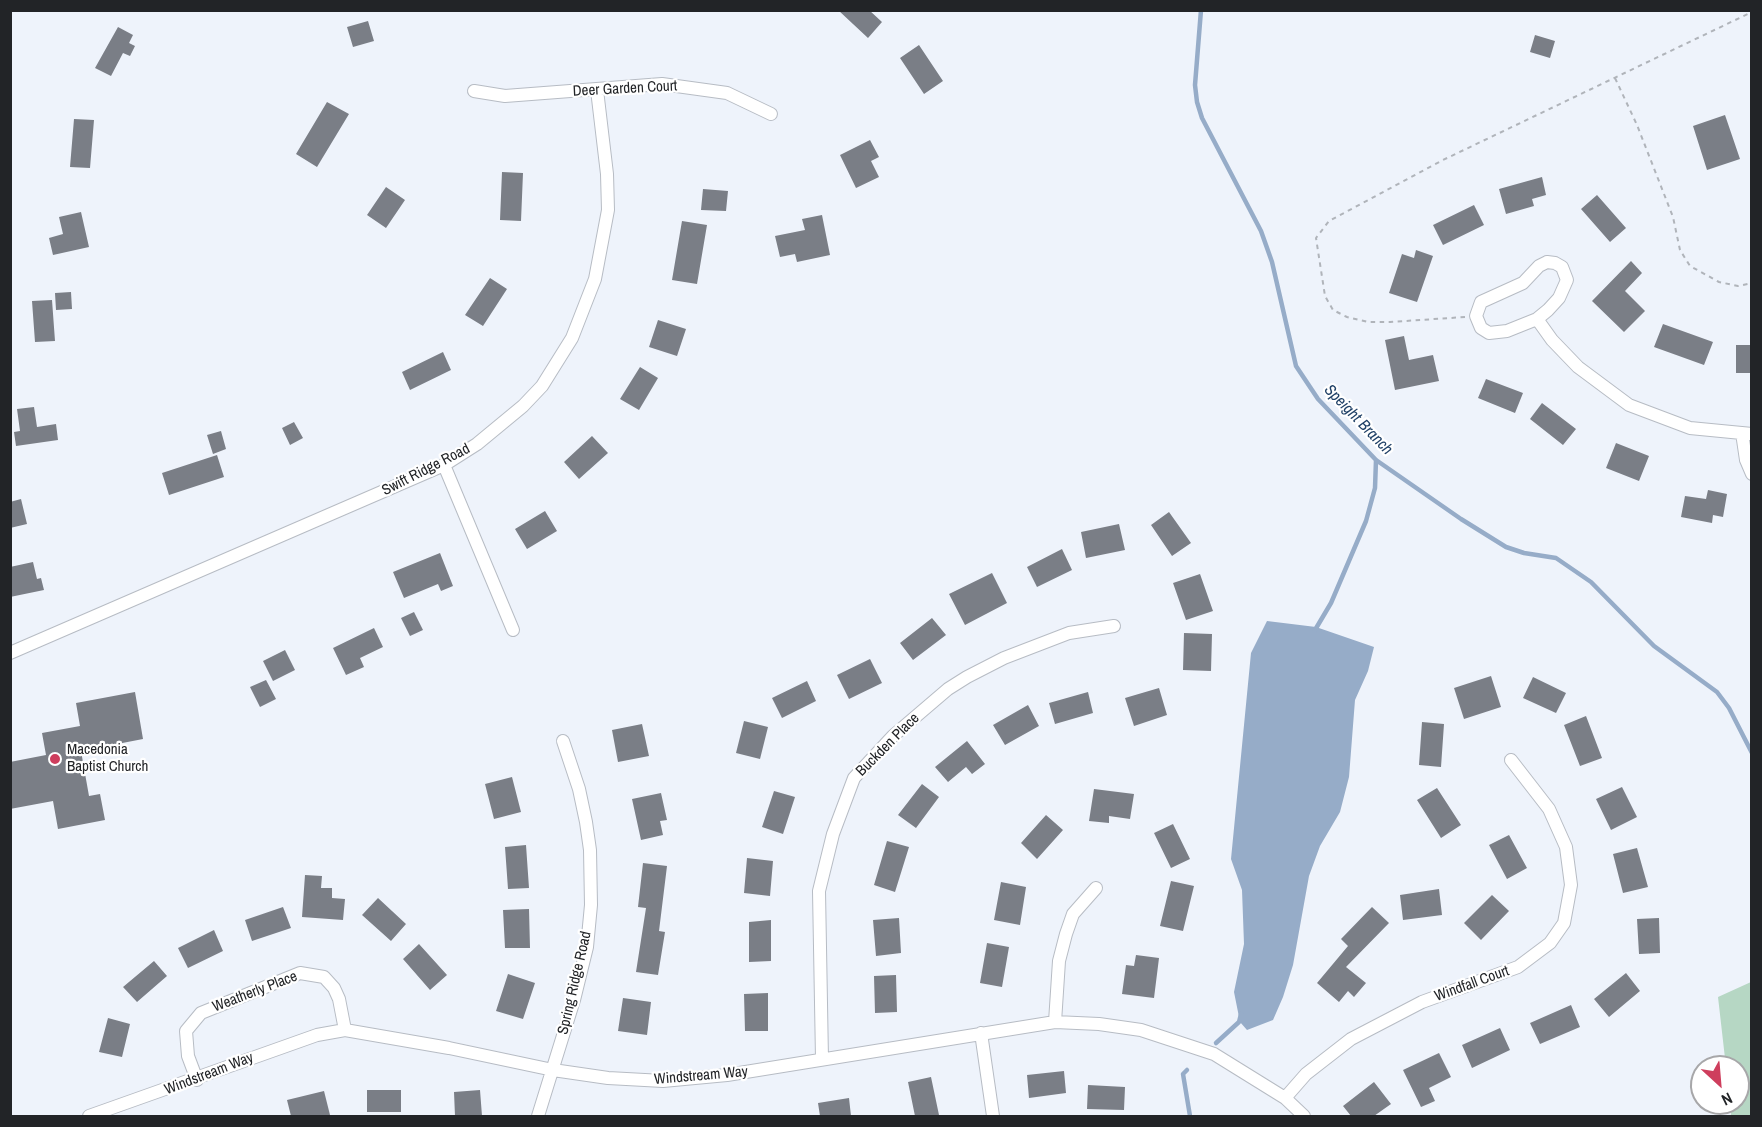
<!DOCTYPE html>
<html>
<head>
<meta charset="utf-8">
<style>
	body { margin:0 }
	#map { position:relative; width:1762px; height:1127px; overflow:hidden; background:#eef3fb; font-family:"Archivo Narrow",sans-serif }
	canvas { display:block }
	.frame { position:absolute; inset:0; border:12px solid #222427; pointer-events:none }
	.north { position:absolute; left:1690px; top:1055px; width:60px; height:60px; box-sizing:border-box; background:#fff; border:2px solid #a7a7a9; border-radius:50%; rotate:154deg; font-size:16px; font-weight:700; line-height:24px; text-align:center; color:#222427 }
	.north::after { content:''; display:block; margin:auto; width:21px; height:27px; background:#ce3e5d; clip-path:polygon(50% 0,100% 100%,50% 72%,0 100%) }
</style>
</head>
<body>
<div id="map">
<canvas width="1762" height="1127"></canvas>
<div class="frame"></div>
<div class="north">N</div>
</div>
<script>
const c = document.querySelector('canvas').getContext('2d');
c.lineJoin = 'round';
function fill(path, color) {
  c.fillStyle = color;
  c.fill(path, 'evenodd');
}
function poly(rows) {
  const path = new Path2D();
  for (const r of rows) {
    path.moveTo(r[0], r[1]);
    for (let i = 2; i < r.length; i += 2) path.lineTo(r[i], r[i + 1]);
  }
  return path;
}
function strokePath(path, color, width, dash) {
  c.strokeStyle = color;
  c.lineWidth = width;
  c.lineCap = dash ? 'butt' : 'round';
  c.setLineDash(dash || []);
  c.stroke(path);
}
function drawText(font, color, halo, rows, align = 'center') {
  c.font = font + ' "Archivo Narrow",sans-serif';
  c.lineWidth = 4.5;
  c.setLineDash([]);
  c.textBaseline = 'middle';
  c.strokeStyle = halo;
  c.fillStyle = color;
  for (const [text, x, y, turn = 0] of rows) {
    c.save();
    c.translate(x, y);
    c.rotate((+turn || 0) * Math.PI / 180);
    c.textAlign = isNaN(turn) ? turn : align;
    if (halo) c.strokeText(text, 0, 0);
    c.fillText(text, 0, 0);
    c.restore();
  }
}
const green = poly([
	[1751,982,1751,1116,1731,1116,1730,1103,1738,1103,1738,1067,1726,1067,1718,997]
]);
const water = poly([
	[1267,621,1316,627,1374,647,1368,671,1355,700,1349,777,1340,812,1320,846,1309,876,1293,965,1283,997,1273,1020,1247,1030,1240,1022,1234,992,1244,944,1242,890,1231,859,1251,653]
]);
const stream = poly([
	[1201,10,1195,85,1197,102,1202,118,1261,231,1272,262,1296,366,1318,399,1376,460,1461,519,1506,547,1524,553,1556,558,1591,582,1654,646,1717,692,1729,708,1752,753],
	[1315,630,1331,603,1366,521,1375,488,1376,460],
	[1216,1043,1239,1022,1241,1014],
	[1187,1070,1183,1074,1190,1116]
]);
const building = poly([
	[838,10,869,10,882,22,868,38],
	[368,21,374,41,353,47,347,27],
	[118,27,133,35,129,43,135,46,130,56,123,53,111,76,95,68],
	[1535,35,1555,41,1550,58,1530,52],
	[919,45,943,81,924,94,900,58],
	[327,102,349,114,317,167,296,154],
	[1725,115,1740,159,1707,170,1693,126],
	[74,119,94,120,90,168,70,167],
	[870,140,879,157,871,161,879,177,856,188,840,155],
	[502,172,523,173,521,221,500,220],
	[1542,177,1546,195,1532,199,1534,206,1506,214,1499,189],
	[386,187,405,200,386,228,367,215],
	[703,189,728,191,726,211,701,210],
	[1597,195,1626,228,1610,242,1581,209],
	[1474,205,1484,225,1443,245,1433,225],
	[81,212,89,247,53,255,49,238,63,234,59,217],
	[822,215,830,255,797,262,795,254,780,257,775,236,805,230,802,219],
	[682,221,707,225,697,284,672,280],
	[1416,250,1433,256,1417,302,1389,293,1402,254,1414,258],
	[1631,261,1642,273,1625,291,1645,311,1624,332,1592,301],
	[490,278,507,289,483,326,465,315],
	[71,292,72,309,56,310,55,293],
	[52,300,55,341,35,342,32,301],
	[658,320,686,329,677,356,649,347],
	[1663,324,1713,342,1704,365,1654,347],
	[1404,336,1409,360,1433,355,1439,381,1395,390,1385,340],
	[1736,345,1752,345,1752,373,1736,373],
	[443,352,451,370,410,390,402,372],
	[640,367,658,378,639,410,620,399],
	[1486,379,1523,393,1515,413,1478,398],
	[1542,403,1576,429,1563,445,1530,419],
	[34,407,37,427,56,424,58,440,16,446,14,432,20,431,17,409],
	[294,422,303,438,290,445,282,428],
	[221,431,226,449,213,454,207,435],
	[592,436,608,453,579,479,564,462],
	[1616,443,1649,456,1639,481,1606,468],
	[217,455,224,477,169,495,162,473],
	[1708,490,1727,494,1723,517,1713,515,1712,523,1681,517,1685,496,1706,499],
	[21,499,27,524,10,528,10,502],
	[545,511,557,531,527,549,515,529],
	[1169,512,1191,543,1172,556,1151,525],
	[1119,524,1125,550,1086,558,1081,532],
	[1062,549,1072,570,1037,587,1027,567],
	[440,553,453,586,441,591,438,584,404,598,393,572],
	[33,562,37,579,41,578,44,590,10,597,10,567],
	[992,573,1007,603,965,625,949,594],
	[1200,574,1213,611,1186,620,1173,583],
	[414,612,423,630,410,636,401,618],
	[932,618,946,635,913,660,900,643],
	[374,628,383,647,360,658,364,667,346,675,333,648],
	[1184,633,1212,634,1211,671,1183,670],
	[285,650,295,670,273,681,263,661],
	[870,659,882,683,849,699,837,675],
	[1491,676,1501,707,1464,719,1454,688],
	[1533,677,1566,693,1556,713,1523,698],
	[266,680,276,699,260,707,250,687],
	[807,681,816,701,782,718,772,698],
	[1159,688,1167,715,1134,726,1125,698],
	[135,692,143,739,81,751,89,796,100,794,105,820,58,829,53,801,10,809,10,762,46,755,42,733,80,726,76,703],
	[1088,692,1093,713,1055,724,1049,703],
	[1028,705,1039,726,1005,745,993,725],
	[1586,716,1602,758,1580,766,1564,725],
	[744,721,768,727,760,759,736,753],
	[1422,722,1444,724,1441,767,1419,765],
	[642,724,649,756,618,762,612,730],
	[967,741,985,764,972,774,966,767,948,782,935,767],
	[512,777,521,812,494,819,485,784],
	[922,784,939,797,916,828,898,815],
	[1622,787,1637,817,1611,830,1596,799],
	[1437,788,1461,825,1441,838,1417,800],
	[1094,789,1134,794,1130,819,1109,816,1109,823,1089,821],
	[774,791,795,797,783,834,762,827],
	[661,793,667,820,660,821,663,835,641,840,632,799],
	[1046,815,1063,830,1037,859,1021,843],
	[1173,824,1190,859,1171,868,1154,833],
	[1509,835,1527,868,1507,879,1489,845],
	[887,841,909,847,895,892,874,885],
	[526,845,529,888,508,889,505,847],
	[1637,848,1648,887,1623,893,1613,854],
	[747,858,773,861,770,896,744,893],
	[643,863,667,866,659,931,665,932,658,975,636,972,646,908,638,907],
	[305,875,322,876,321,888,332,888,332,898,345,899,343,920,302,917],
	[1171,881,1194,886,1183,931,1160,926],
	[1001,882,1026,887,1020,925,994,920],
	[1439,889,1442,915,1403,920,1400,895],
	[1492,895,1509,911,1481,940,1464,923],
	[378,898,406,924,391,941,362,915],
	[283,907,291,928,252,941,245,920],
	[1372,907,1389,923,1346,967,1366,983,1354,997,1348,991,1339,1002,1317,983,1348,946,1341,939],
	[529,909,530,948,505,948,503,910],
	[899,918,901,953,876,956,873,920],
	[1659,918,1660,953,1639,954,1637,919],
	[771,920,771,961,749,962,749,922],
	[214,930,223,951,188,968,178,948],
	[987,943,1009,947,1002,987,980,983],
	[419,944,447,975,430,990,403,959],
	[1136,955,1159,958,1154,998,1122,994,1126,965,1134,966],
	[154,961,167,976,137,1002,123,987],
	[1626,973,1640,991,1609,1017,1594,999],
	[508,974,535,983,523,1019,496,1011],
	[896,975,897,1012,875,1013,874,976],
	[768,993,768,1031,745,1031,744,994],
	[623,998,651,1002,647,1035,618,1031],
	[1571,1005,1580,1027,1540,1044,1530,1023],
	[108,1018,130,1024,122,1057,99,1052],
	[1500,1028,1510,1050,1472,1068,1462,1045],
	[1439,1053,1451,1077,1429,1088,1435,1101,1421,1107,1403,1070],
	[1064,1071,1066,1093,1029,1098,1027,1075],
	[931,1077,939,1115,915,1116,908,1082],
	[1374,1082,1391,1104,1374,1116,1351,1116,1343,1106],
	[1088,1085,1125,1087,1124,1110,1087,1109],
	[367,1090,401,1090,401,1112,367,1112],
	[480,1090,482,1116,455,1116,454,1092],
	[324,1091,330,1115,291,1116,287,1100],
	[849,1098,851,1116,820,1116,818,1103]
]);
const path = poly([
	[1615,78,1637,125,1673,217,1680,250,1690,266,1719,282,1738,286,1752,283],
	[1465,317,1390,322,1368,322,1347,317,1333,310,1325,296,1316,238,1329,221,1443,160,1752,12]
]);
const street = poly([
	[474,91,505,96,662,84,727,93,771,114],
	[1547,262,1555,263,1562,267,1567,280,1559,298,1548,310,1537,319,1507,331,1489,333,1481,328,1476,316,1481,302,1523,283,1539,266,1547,262],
	[1537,319,1552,340,1578,367,1629,405,1690,428,1752,434],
	[1742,433,1746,460,1752,474],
	[444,465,513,630],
	[10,653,444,465,477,444,523,406,542,386,572,338,595,279,608,210,607,174,597,90],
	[1055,1022,1059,961,1066,934,1073,914,1096,888],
	[981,1033,993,1116],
	[822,1059,819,891,833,834,854,778,893,736,948,689,967,677,1004,658,1069,633,1114,626],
	[197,1080,188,1056,186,1031,201,1013,300,973,324,977,334,988,339,999,345,1030],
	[1285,1098,1306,1074,1351,1039,1422,1002,1518,967,1550,943,1564,923,1571,885,1566,847,1549,809,1511,760],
	[89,1116,317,1035,345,1030,449,1048,553,1070,608,1078,663,1081,727,1075,1055,1022,1099,1024,1141,1030,1214,1054,1285,1098,1304,1116],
	[538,1116,574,1000,587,947,591,905,590,850,586,822,579,789,563,741]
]);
const markers = [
	[55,759,6,"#ce3e5d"]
];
const streetNames = [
	["Deer Garden Court",625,89,-3],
	["Swift Ridge Road",426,470,-27],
	["Buckden Place",888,745,-45],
	["Spring Ridge Road",575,983,-77],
	["Windfall Court",1472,984,-20],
	["Weatherly Place",255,992,-21],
	["Windstream Way",209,1074,-21],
	["Windstream Way",701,1076,-5]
];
const poiNames = [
	["Macedonia",67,750],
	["Baptist Church",67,767]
];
const waterNames = [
	["Speight Branch",1358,420,46]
];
fill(green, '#b6d7c4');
fill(water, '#96acc8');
strokePath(stream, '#96acc8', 4.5);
fill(building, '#7a7e86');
strokePath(street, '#b7bcc4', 14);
strokePath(path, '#b0b4ba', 2, [4.5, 4.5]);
strokePath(street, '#fff', 12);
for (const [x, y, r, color] of markers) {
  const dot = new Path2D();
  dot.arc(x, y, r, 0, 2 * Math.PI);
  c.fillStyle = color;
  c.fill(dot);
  strokePath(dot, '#fff', 2);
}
drawText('15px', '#222427', '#fff', streetNames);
drawText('15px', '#222427', '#fff', poiNames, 'left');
drawText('italic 16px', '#204167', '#fff', waterNames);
</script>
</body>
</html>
